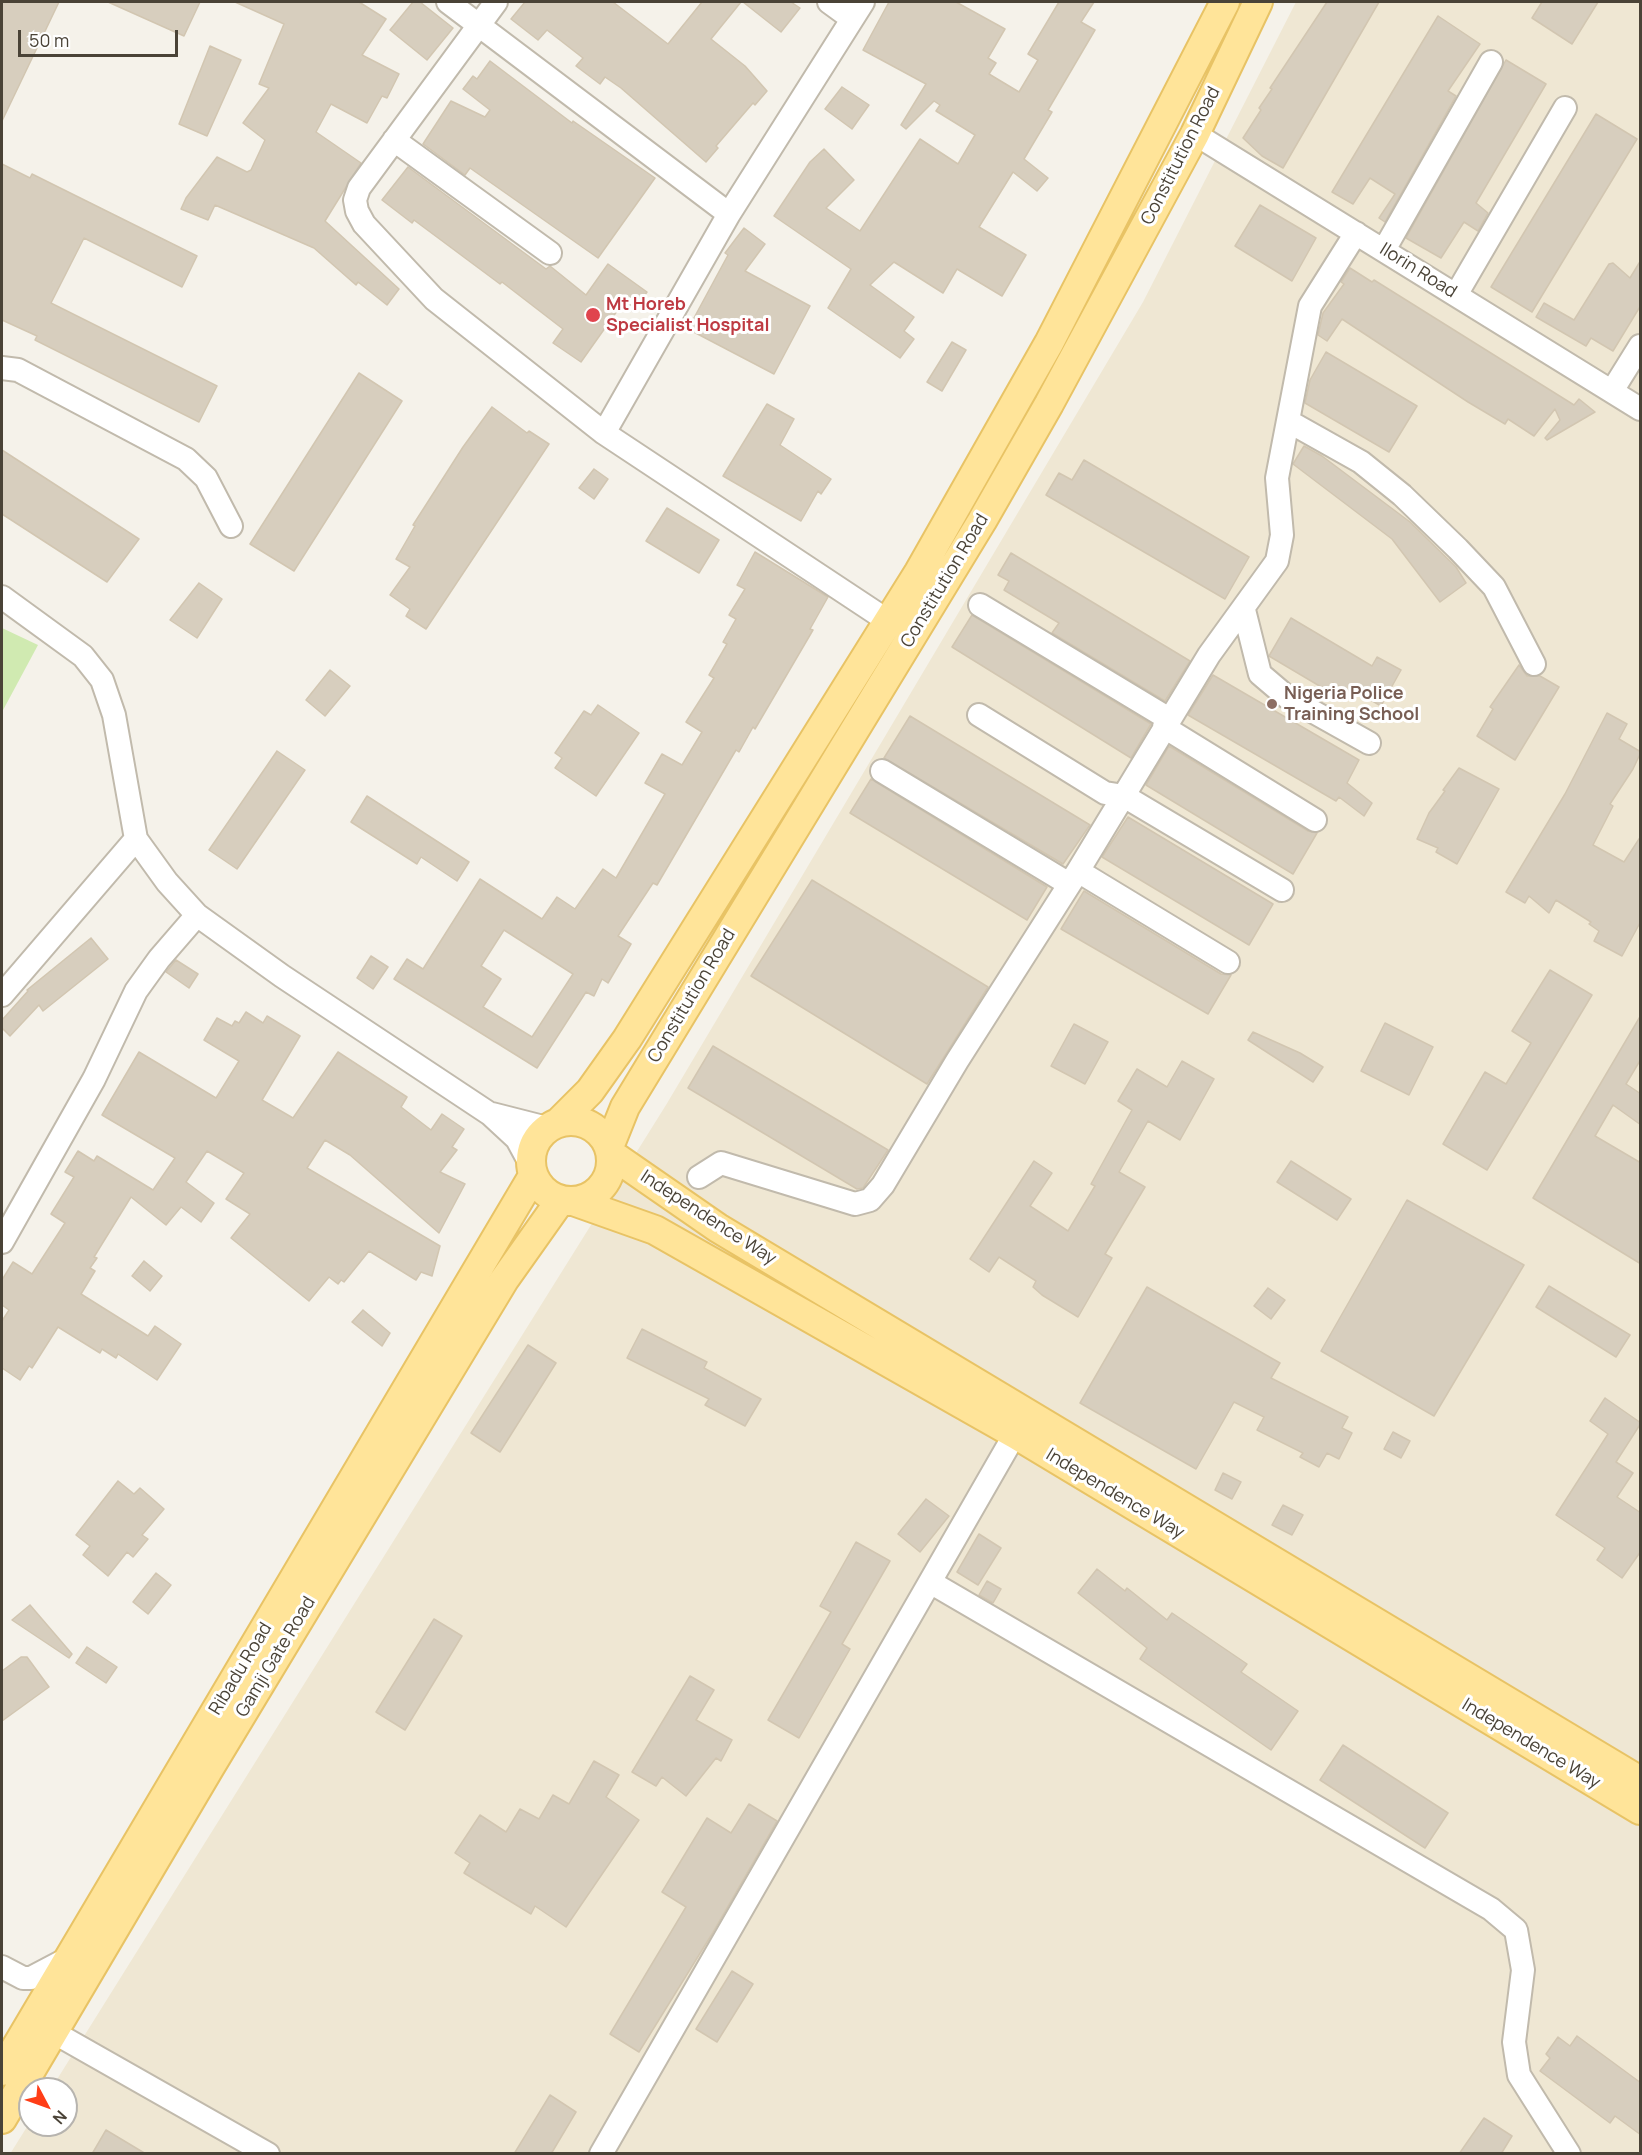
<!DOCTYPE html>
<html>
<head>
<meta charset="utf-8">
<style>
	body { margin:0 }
	#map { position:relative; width:1642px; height:2155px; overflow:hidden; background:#f5f2ea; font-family:Manrope,sans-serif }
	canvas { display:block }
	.frame { position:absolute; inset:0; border:3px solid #4a4337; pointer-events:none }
	.north { position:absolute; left:18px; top:2077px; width:60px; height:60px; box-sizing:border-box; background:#fff; border:2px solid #b7b4af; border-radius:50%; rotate:131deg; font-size:16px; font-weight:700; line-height:24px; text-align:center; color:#4a4337 }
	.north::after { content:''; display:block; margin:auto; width:21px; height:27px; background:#ff3e17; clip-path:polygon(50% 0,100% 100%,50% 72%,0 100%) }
	.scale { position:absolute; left:18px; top:30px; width:160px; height:27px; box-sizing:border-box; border:3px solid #4a4337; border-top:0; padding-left:8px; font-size:18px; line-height:21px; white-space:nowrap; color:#4a4337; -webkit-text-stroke:4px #fff; paint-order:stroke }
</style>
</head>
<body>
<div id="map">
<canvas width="1642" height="2155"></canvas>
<div class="frame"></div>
<div class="north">N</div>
<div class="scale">50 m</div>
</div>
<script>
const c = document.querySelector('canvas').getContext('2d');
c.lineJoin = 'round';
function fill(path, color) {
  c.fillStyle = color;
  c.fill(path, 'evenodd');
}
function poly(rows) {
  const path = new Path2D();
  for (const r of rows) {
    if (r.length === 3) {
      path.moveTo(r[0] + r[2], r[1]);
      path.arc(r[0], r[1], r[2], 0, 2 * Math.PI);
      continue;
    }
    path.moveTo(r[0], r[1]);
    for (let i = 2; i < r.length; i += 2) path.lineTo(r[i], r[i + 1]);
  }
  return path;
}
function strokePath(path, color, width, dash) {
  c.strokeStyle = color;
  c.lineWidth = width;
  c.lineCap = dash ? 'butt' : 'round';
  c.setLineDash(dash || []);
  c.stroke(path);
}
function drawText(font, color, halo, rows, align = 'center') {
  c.font = font + ' Manrope,sans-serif';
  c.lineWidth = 6;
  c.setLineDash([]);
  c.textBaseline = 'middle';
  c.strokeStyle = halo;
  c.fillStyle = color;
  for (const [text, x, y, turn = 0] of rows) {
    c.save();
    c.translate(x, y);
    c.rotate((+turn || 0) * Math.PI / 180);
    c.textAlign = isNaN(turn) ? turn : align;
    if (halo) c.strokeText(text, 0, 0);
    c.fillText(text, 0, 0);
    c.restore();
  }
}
const education = poly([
	[1296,2,1640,2,1640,2153,10,2154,30,2122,30,2125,66,2125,66,2089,51,2089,666,1105,1143,302]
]);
const green = poly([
	[2,628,38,645,2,712]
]);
const building = poly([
	[2,2,59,2,2,121,2,2],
	[108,2,200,2,184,36,108,2],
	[235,2,359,2,386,19,362,55,399,74,387,98,382,96,367,123,331,104,316,132,361,163,325,221,399,289,387,305,358,282,356,285,314,248,215,205,208,220,181,209,186,198,217,157,247,172,251,170,265,140,243,123,269,88,259,84,284,24,235,2],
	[413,2,420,2,453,28,427,60,390,30,413,2],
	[525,2,613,2,668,44,702,2,741,2,711,39,745,66,767,91,755,105,753,103,716,146,718,148,706,162,621,88,605,77,600,84,576,66,583,58,547,30,538,40,511,19,525,2],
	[743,2,791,2,800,8,781,32,743,2],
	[889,2,956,2,1005,29,988,58,996,63,989,74,1019,92,1038,60,1028,54,1059,2,1094,2,1081,22,1095,30,1048,110,1052,112,1024,159,1048,178,1037,191,1013,172,979,227,1026,255,1002,296,957,269,943,293,894,262,870,285,914,317,904,331,914,339,900,358,828,308,851,269,774,216,810,162,824,149,854,180,826,208,860,231,920,139,958,164,975,135,936,111,940,105,934,101,906,129,901,125,926,84,863,50,889,2],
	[1327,2,1379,2,1283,168,1262,156,1243,138,1261,110,1259,108,1272,89,1270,88,1327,2],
	[1542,2,1598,2,1572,44,1532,18,1542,2],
	[1438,16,1480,44,1448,91,1456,96,1385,222,1379,218,1395,194,1370,178,1353,204,1332,192,1438,16],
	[210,46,241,60,207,136,179,124,210,46],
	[1506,60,1546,84,1476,203,1488,213,1478,231,1464,222,1441,258,1406,238,1506,60],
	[490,61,572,123,573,121,655,178,598,258,470,168,465,175,423,144,451,101,485,117,490,110,463,89,473,76,477,79,490,61],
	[842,87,869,105,852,129,825,109,842,87],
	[1596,114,1637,139,1532,312,1491,287,1596,114],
	[2,164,30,178,32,174,197,256,182,287,84,238,51,303,217,386,199,422,35,340,37,336,2,320,2,164],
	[408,167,546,269,550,266,586,295,608,264,647,292,633,312,622,304,581,362,553,343,563,329,502,282,500,284,414,220,412,223,382,200,408,167],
	[1260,205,1316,238,1292,281,1235,246,1260,205],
	[744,228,765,244,745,271,810,306,774,374,688,329,728,255,725,253,744,228],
	[1641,260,1641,305,1613,351,1591,338,1586,346,1536,317,1544,303,1574,320,1609,264,1613,263,1630,278,1641,260],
	[1350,268,1372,282,1374,280,1574,405,1579,399,1595,412,1547,440,1545,438,1560,420,1555,409,1534,436,1508,419,1505,424,1468,402,1342,319,1327,341,1318,335,1323,313,1344,284,1341,282,1350,268],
	[952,342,966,350,942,391,927,382,952,342],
	[1326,352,1417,406,1389,452,1305,403,1310,380,1326,352],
	[359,373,402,401,294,571,250,544,359,373],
	[767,404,794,419,780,445,831,479,821,494,818,491,801,521,723,476,767,404],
	[492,407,527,433,529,431,549,444,426,629,406,616,410,609,390,595,410,567,396,559,415,526,413,525,463,447,492,407],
	[1304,446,1322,456,1410,522,1456,567,1466,583,1440,602,1392,539,1293,464,1304,446],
	[2,450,139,539,107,582,2,514,2,450],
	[1084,460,1249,557,1225,599,1046,495,1059,473,1072,480,1084,460],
	[594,469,608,479,594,499,579,488,594,469],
	[667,508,719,540,699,573,646,541,667,508],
	[755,552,828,597,810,629,813,630,755,729,753,727,739,752,736,750,657,885,653,883,618,936,631,944,608,983,602,979,594,996,586,992,537,1068,394,979,407,959,423,969,480,879,542,919,557,897,575,909,603,869,616,878,665,794,645,783,662,754,682,765,702,732,686,722,714,678,709,675,727,644,723,642,736,619,729,615,745,589,737,585,755,552],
	[504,930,573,974,532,1037,483,1007,501,979,481,966,504,930],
	[1011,553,1190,661,1165,701,1052,633,1059,623,1004,590,1009,581,998,575,1011,553],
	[199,583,222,599,197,638,170,620,199,583],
	[972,615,1151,724,1131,758,952,647,972,615],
	[1291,618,1372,666,1377,657,1401,670,1381,706,1350,688,1348,691,1333,683,1328,691,1269,656,1291,618],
	[1519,665,1527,676,1540,676,1559,687,1515,760,1477,736,1493,709,1490,707,1519,665],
	[330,670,350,686,325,716,306,700,330,670],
	[1213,675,1359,760,1347,783,1372,803,1364,816,1339,797,1336,801,1188,715,1213,675],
	[598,705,639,733,596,796,555,768,562,758,555,753,584,711,591,715,598,705],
	[1607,713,1627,724,1619,739,1641,752,1633,769,1610,804,1613,806,1593,845,1624,862,1641,836,1641,921,1622,956,1594,941,1599,931,1589,924,1591,922,1556,900,1549,913,1529,896,1525,903,1506,892,1565,794,1607,713],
	[910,716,1090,825,1063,864,884,758,910,716],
	[1169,746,1308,831,1317,833,1293,874,1146,785,1169,746],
	[277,751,305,770,237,869,209,850,277,751],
	[1459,768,1499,789,1457,864,1436,852,1438,848,1417,839,1429,813,1445,791,1443,790,1459,768],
	[871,779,1047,887,1027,920,850,813,871,779],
	[367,796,469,862,457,881,421,857,417,864,351,822,367,796],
	[1128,817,1273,904,1249,945,1102,857,1128,817],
	[812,880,988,987,927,1084,751,976,812,880],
	[1084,891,1221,974,1231,975,1208,1014,1061,929,1084,891],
	[91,938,108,959,43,1011,39,1005,10,1036,2,1028,2,1020,28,991,27,990,91,938],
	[371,956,388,967,373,989,357,978,371,956],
	[176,960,198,974,189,988,166,972,176,960],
	[1550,970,1592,995,1487,1170,1443,1144,1485,1072,1506,1084,1531,1043,1512,1031,1550,970],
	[246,1012,263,1023,267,1016,300,1036,262,1100,293,1118,338,1052,407,1097,401,1107,431,1130,442,1114,464,1129,452,1147,457,1150,440,1172,465,1184,439,1233,350,1155,325,1140,307,1168,440,1246,432,1276,421,1272,416,1280,369,1251,344,1282,341,1280,338,1284,329,1277,309,1301,231,1238,250,1214,226,1199,244,1173,207,1151,186,1182,214,1203,201,1222,181,1207,166,1225,131,1197,94,1257,97,1258,90,1268,95,1271,81,1294,148,1336,155,1326,181,1344,157,1380,118,1354,116,1358,102,1349,100,1353,58,1327,32,1368,29,1366,20,1380,2,1368,2,1321,9,1310,2,1305,2,1280,13,1262,32,1274,65,1223,51,1214,74,1177,65,1172,78,1151,94,1161,97,1156,153,1190,175,1158,102,1115,139,1052,216,1098,239,1061,204,1040,217,1018,232,1026,235,1021,239,1023,246,1012],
	[1641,1015,1641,1059,1626,1084,1641,1094,1641,1125,1613,1105,1595,1136,1641,1163,1641,1264,1533,1198,1641,1015],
	[1385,1023,1433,1047,1409,1095,1361,1071,1385,1023],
	[1074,1024,1108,1042,1085,1084,1051,1066,1074,1024],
	[1253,1032,1300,1053,1323,1067,1313,1082,1248,1040,1253,1032],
	[713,1046,888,1150,863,1188,857,1189,688,1088,713,1046],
	[1182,1061,1214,1079,1180,1140,1148,1121,1119,1172,1145,1187,1105,1254,1112,1258,1078,1317,1042,1295,1033,1287,1036,1281,999,1257,989,1272,970,1259,1034,1161,1052,1173,1030,1206,1068,1231,1095,1186,1091,1184,1132,1110,1118,1101,1137,1069,1167,1087,1182,1061],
	[1291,1161,1351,1199,1337,1220,1277,1182,1291,1161],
	[1407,1200,1524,1265,1434,1416,1321,1351,1407,1200],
	[144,1261,162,1276,150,1291,132,1276,144,1261],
	[1549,1286,1630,1335,1616,1357,1536,1307,1549,1286],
	[1147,1287,1280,1363,1271,1378,1348,1417,1342,1428,1352,1433,1339,1459,1327,1453,1319,1467,1300,1457,1303,1453,1257,1430,1264,1417,1234,1402,1196,1469,1080,1403,1147,1287],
	[1268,1288,1285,1300,1271,1319,1254,1306,1268,1288],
	[363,1310,390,1333,382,1346,352,1322,363,1310],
	[642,1329,707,1362,704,1368,761,1399,745,1426,705,1405,709,1399,627,1358,642,1329],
	[528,1345,556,1363,500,1452,471,1433,528,1345],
	[1605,1398,1641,1423,1616,1462,1633,1473,1617,1497,1641,1513,1641,1551,1622,1578,1597,1560,1605,1548,1556,1515,1608,1434,1590,1421,1605,1398],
	[1393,1432,1410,1441,1401,1458,1384,1449,1393,1432],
	[1223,1473,1241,1482,1232,1499,1215,1490,1223,1473],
	[118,1481,134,1494,140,1488,164,1509,142,1535,148,1539,133,1557,127,1552,108,1576,83,1555,90,1546,76,1535,118,1481],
	[926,1499,949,1516,920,1552,898,1534,926,1499],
	[1283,1505,1303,1515,1292,1535,1272,1525,1283,1505],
	[979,1534,1001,1548,978,1585,957,1572,979,1534],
	[856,1542,890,1561,842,1644,850,1649,799,1738,768,1720,831,1612,820,1606,856,1542],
	[1097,1569,1125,1591,1127,1588,1167,1620,1172,1613,1247,1664,1241,1672,1298,1711,1271,1750,1140,1659,1147,1648,1078,1593,1097,1569],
	[156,1573,171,1585,148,1614,133,1602,156,1573],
	[987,1581,1001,1589,993,1603,979,1595,987,1581],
	[30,1605,72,1654,69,1658,12,1620,30,1605],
	[434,1619,462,1636,405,1730,376,1712,434,1619],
	[87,1647,117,1667,106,1683,76,1663,87,1647],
	[21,1657,27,1657,49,1687,2,1721,2,1671,21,1657],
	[690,1676,714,1690,696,1720,732,1740,721,1761,716,1758,686,1796,662,1777,656,1786,632,1772,690,1676],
	[1343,1745,1448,1813,1425,1848,1320,1780,1343,1745],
	[594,1761,619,1775,606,1797,639,1820,566,1927,535,1906,531,1914,464,1873,470,1863,455,1853,480,1815,506,1832,520,1809,539,1819,553,1795,569,1804,594,1761],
	[749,1804,777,1821,712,1934,639,2052,610,2034,686,1907,662,1892,707,1818,731,1833,749,1804],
	[732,1971,753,1984,717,2042,696,2029,732,1971],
	[1577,2036,1641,2083,1641,2135,1615,2116,1610,2123,1540,2071,1550,2058,1546,2054,1558,2037,1570,2046,1577,2036],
	[550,2095,576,2112,551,2154,514,2154,550,2095],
	[1484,2118,1512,2136,1501,2154,1459,2154,1484,2118],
	[106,2130,146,2154,92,2154,106,2130]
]);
const minor = poly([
	[448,2,729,214],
	[496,2,359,188,355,200,357,211,364,224,434,299,604,433,888,621],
	[829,2,851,18],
	[1195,134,1640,409],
	[394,140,550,253],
	[1384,250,1491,62],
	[1456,295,1565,108],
	[2,368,18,370,186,459,206,478,231,526],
	[1612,391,1640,346],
	[1288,421,1361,462,1402,495,1458,549,1494,587,1534,664],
	[604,433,729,214,863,2],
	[2,597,83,656,102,680,114,715,136,839,167,882,197,915,282,976,490,1114,517,1139,530,1163],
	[980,605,1169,719],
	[1244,610,1260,674,1287,697,1369,743],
	[979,715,1105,793,1124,796,1282,890],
	[1164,727,1315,820],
	[882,771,1069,884],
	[1078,871,1228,962],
	[2,995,136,839],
	[492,1114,547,1128],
	[699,1177,721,1163,855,1204,870,1200,883,1185,957,1061,1078,871,1209,655,1277,561,1282,535,1277,478,1310,306,1356,233],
	[2,1242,94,1079,136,991,159,959,197,915],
	[930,1582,1491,1909,1516,1930,1523,1970,1514,2042,1519,2075,1569,2154],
	[2,1967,23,1978,31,1978,69,1958],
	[53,2032,268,2154],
	[601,2154,1015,1434]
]);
const major = poly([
	[571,1161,40],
	[559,1122,590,1091,627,1039,919,572,1049,343,1225,2],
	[609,1147,625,1107,982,521,1049,404,1195,134,1258,2],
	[611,1154,718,1228,1640,1781],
	[576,1202,655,1230,1015,1434,1640,1810],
	[2,2071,533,1176],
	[2,2119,210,1767,504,1280,560,1201]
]);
const markers = [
	[593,315,8,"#e0444e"],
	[1272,704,6,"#8d6e63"]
];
const streetNames = [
	["Constitution Road",1181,156,-63],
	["Ilorin Road",1418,271,32],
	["Constitution Road",945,581,-59],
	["Constitution Road",692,996,-59],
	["Independence Way",708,1218,33],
	["Independence Way",1115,1494,31],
	["Gamji Gate Road",276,1657,-59],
	["Ribadu Road",241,1669,-59],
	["Independence Way",1531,1744,31]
];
const healthNames = [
	["Mt Horeb",606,305],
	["Specialist Hospital",606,326]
];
const educationNames = [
	["Nigeria Police",1284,694],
	["Training School",1284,715]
];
fill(education, '#efe7d3');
fill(green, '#d0eab1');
fill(building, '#d7cebe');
strokePath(building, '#d2c6b1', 1.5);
strokePath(minor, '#c1baac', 26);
strokePath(major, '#e8c365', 32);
strokePath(minor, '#fff', 22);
strokePath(major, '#ffe499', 28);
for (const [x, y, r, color] of markers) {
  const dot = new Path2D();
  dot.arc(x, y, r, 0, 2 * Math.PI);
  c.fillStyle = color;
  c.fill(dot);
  strokePath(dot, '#fff', 2);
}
drawText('18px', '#4a4337', '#fff', streetNames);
drawText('bold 18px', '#be3a42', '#fff', healthNames, 'left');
drawText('bold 18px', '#785e54', '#fff', educationNames, 'left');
</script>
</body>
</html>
